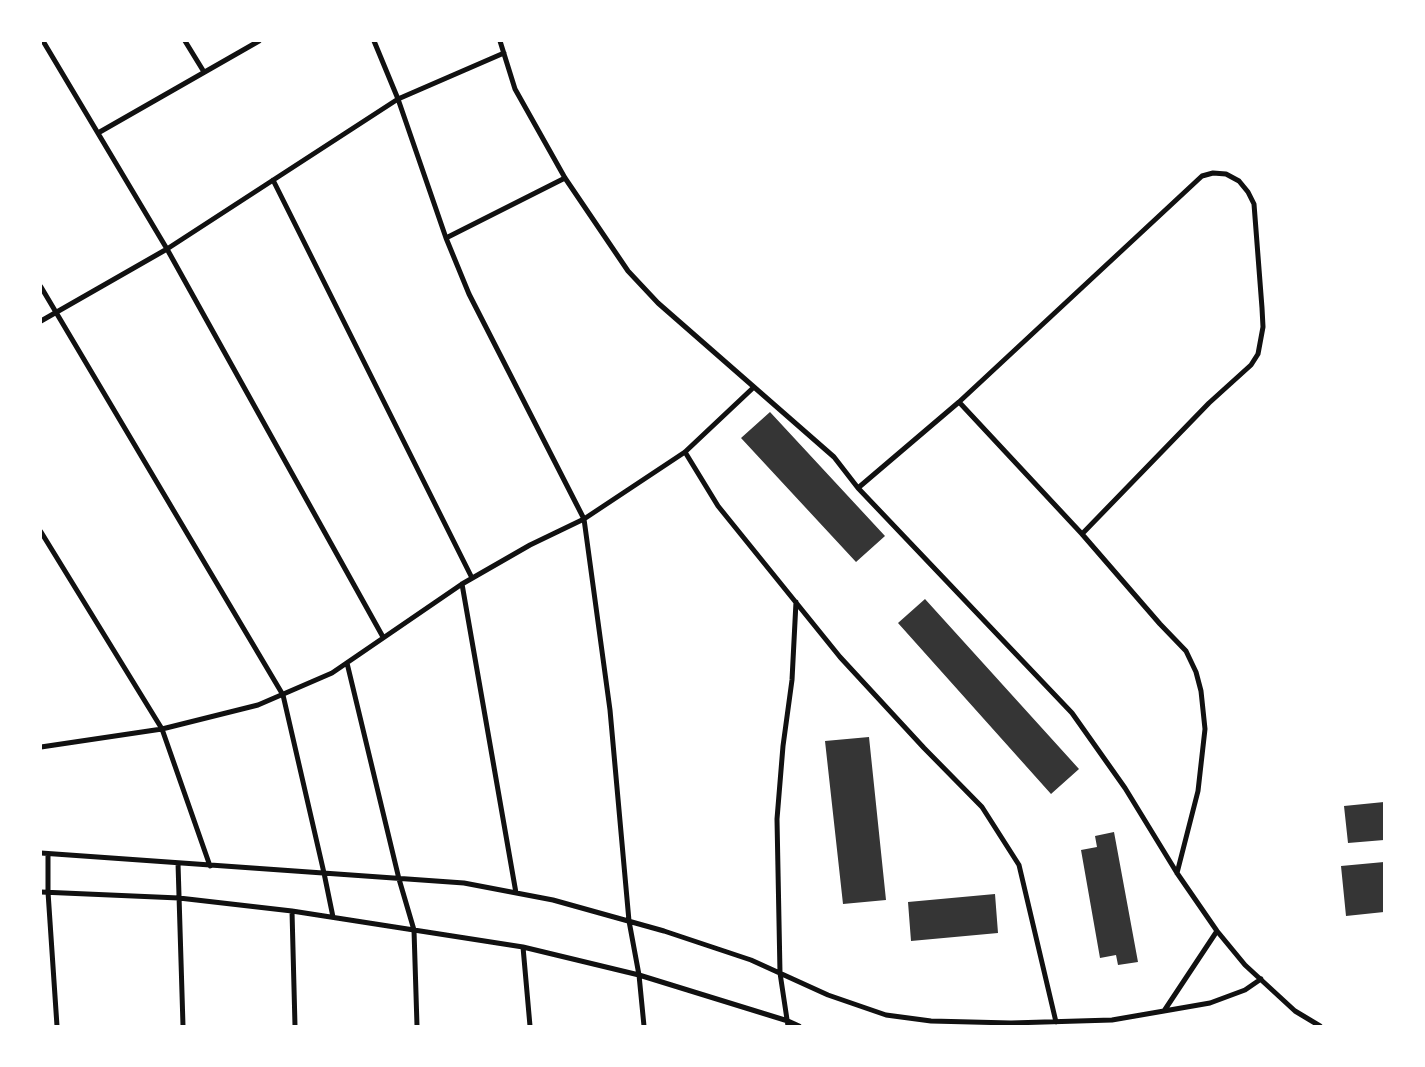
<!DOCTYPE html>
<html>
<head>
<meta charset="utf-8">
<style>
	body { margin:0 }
	#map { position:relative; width:1425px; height:1067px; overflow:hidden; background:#fff; font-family:"Source Sans 3",sans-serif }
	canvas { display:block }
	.frame { position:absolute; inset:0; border:42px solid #fff; pointer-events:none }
</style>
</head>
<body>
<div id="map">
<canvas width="1425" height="1067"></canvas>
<div class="frame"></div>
</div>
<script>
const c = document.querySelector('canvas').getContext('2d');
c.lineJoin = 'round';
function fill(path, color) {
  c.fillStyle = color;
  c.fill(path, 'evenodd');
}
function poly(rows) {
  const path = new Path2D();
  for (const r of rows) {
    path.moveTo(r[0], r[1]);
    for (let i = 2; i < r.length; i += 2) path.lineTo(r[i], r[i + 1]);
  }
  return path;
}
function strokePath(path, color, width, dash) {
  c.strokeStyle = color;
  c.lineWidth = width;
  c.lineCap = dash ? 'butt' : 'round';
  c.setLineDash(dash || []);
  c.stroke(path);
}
const building = poly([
	[770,412,885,536,856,562,741,438],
	[925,599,1079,769,1051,794,898,623],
	[869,737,886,900,843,904,825,741],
	[1384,802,1384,840,1348,843,1344,806],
	[1114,832,1138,962,1118,965,1116,955,1100,958,1081,850,1097,847,1095,836],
	[1384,862,1384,912,1346,916,1341,866],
	[995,894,998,933,911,941,908,902]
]);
const minor = poly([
	[43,41,167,249,383,637],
	[185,41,204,72],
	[374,41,398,99,446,238,469,294,584,519,610,710,629,921,639,975,644,1026],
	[500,41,515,89,565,178,628,271,658,303,834,457,858,488,1072,713,1125,788,1177,873,1217,931,1245,965,1295,1011,1320,1026],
	[98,133,259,41],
	[273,180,472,578],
	[446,238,565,178],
	[41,287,283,695,324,873,333,917],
	[41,321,167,249,398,99,504,53],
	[959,402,1082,534],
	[685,452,718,506,840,657,924,748,982,807,1019,865,1056,1022],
	[858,488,959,402,1202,176,1213,173,1226,174,1239,181,1248,192,1254,204,1262,308,1263,327,1258,354,1251,365,1209,403,1082,534,1160,624,1186,651,1196,672,1201,691,1205,729,1198,791,1177,873],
	[41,532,162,729,210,866],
	[462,584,516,893],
	[347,663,399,879,414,930,417,1026],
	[41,747,162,729,258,705,332,673,462,584,530,545,584,519,685,452,754,387],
	[41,853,464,883,553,900,664,931,751,960,828,995,886,1015,931,1021,1011,1023,1112,1020,1164,1011,1217,931],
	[48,854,48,892,57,1026],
	[178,863,183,1026],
	[41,892,179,898,292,911,523,947,639,975,788,1021,799,1026],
	[292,911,295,1026],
	[523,947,530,1026],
	[1164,1011,1210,1003,1245,990,1261,979],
	[788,1026,780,973,777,819,783,746,792,680,796,602]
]);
fill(building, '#353535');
strokePath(minor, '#111', 5);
</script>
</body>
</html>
